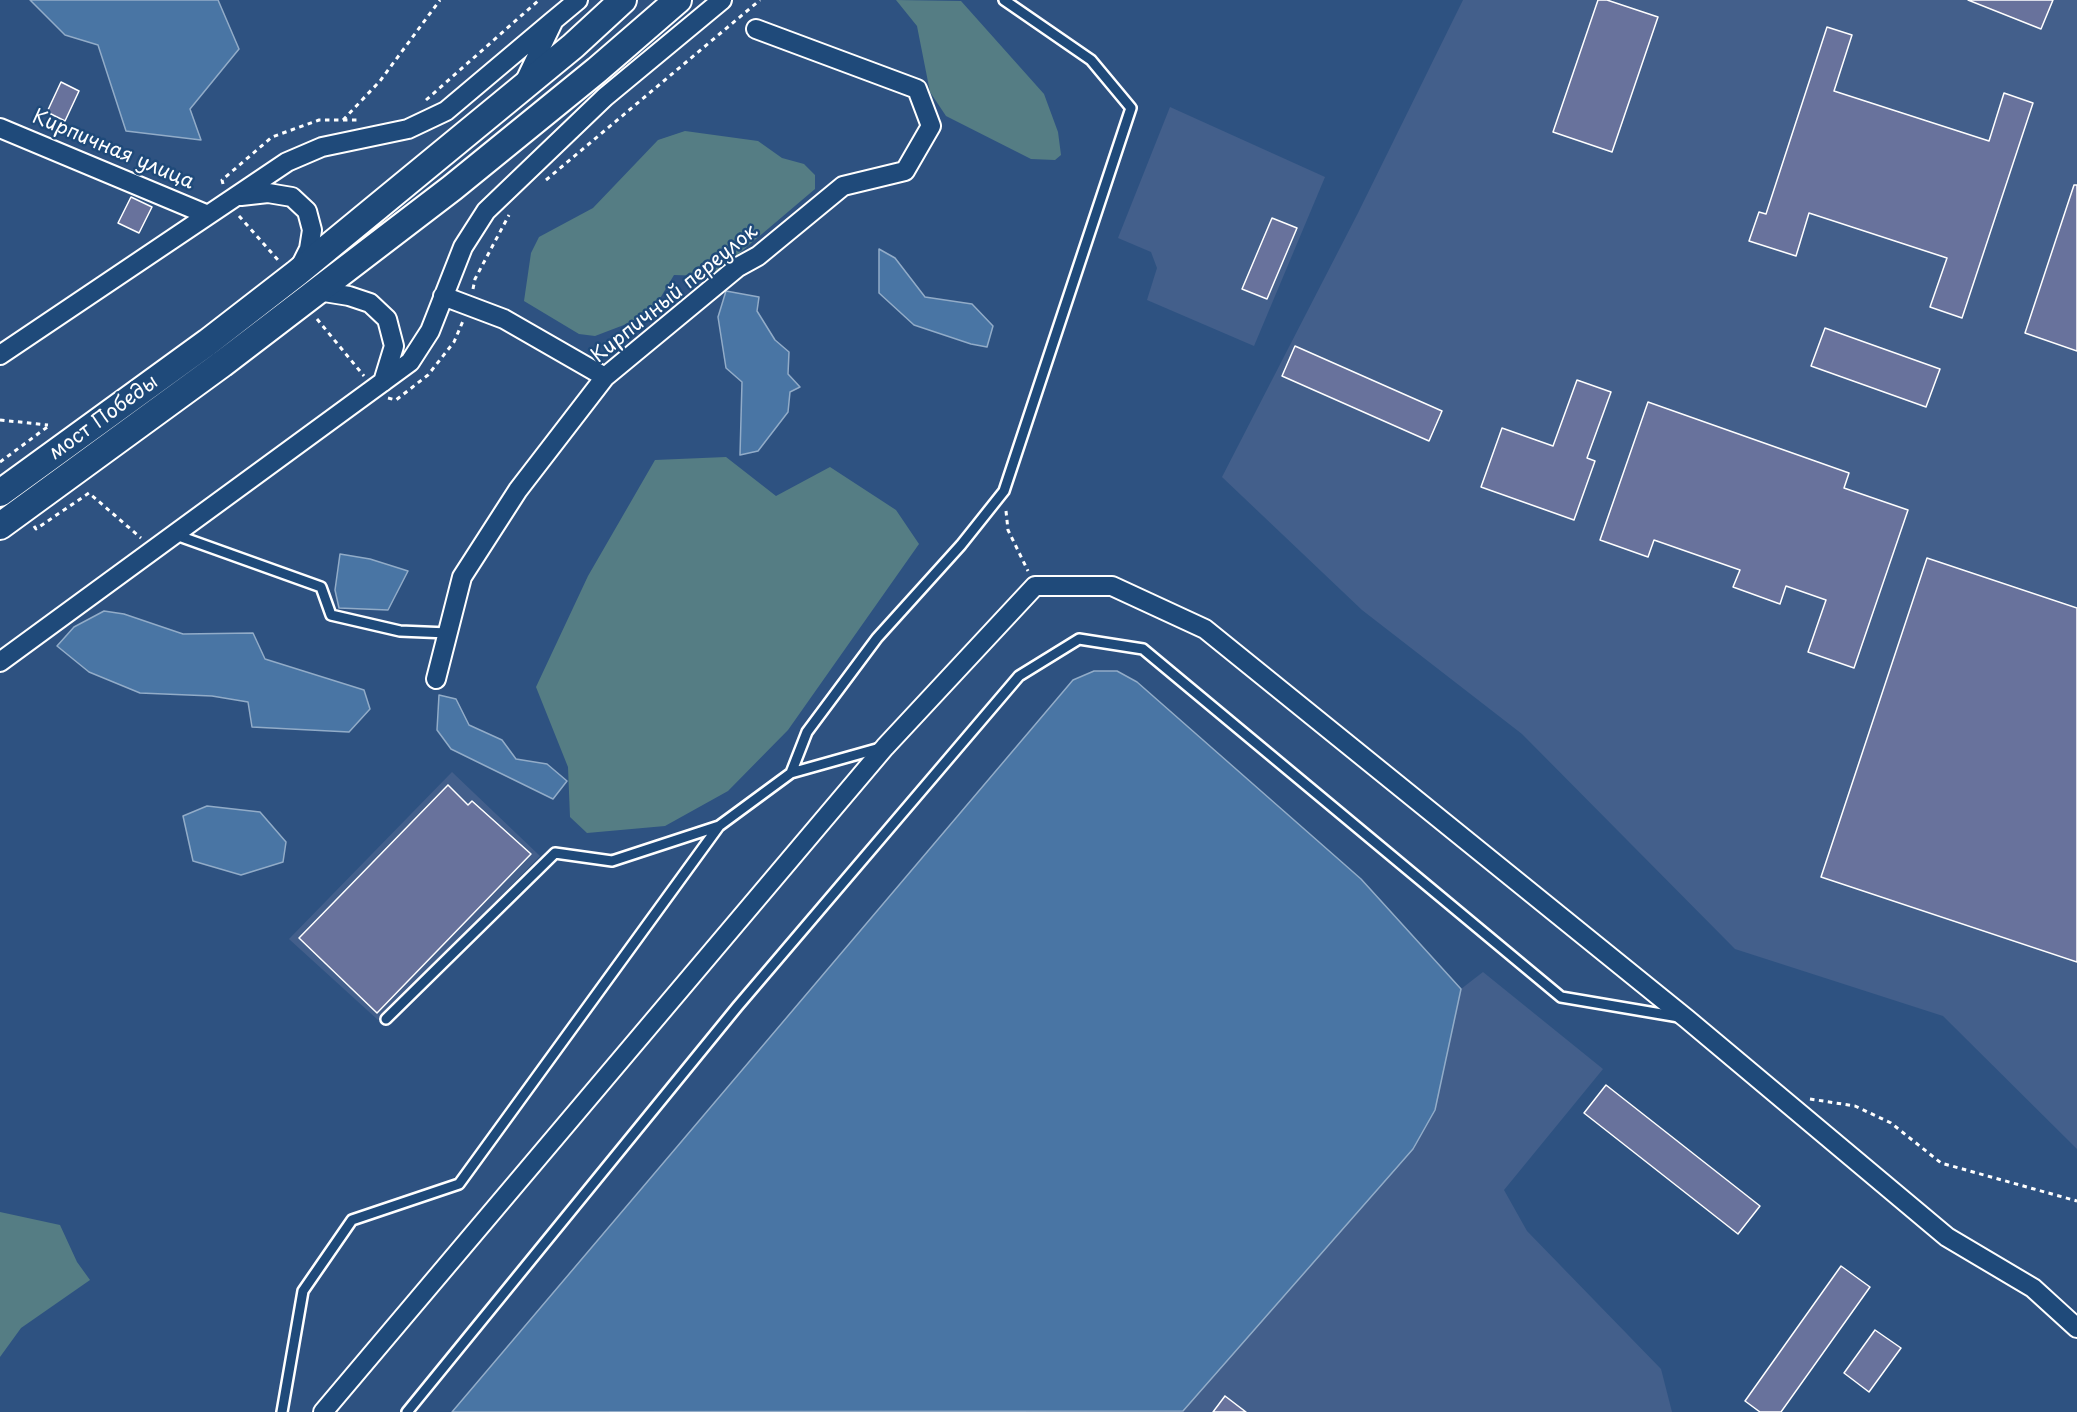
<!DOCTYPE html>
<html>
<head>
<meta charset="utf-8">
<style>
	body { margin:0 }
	canvas { display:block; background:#2e5281 }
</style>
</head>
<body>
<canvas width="2077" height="1412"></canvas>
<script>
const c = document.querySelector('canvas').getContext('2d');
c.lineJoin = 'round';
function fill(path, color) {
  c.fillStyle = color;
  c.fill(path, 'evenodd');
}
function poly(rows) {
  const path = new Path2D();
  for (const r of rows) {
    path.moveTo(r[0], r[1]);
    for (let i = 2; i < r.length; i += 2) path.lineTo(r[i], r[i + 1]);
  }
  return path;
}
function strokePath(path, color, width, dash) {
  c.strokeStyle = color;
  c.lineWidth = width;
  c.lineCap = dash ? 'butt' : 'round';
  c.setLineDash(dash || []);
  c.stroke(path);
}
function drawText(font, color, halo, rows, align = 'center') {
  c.font = font + ' "Playpen Sans",sans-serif';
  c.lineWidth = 5;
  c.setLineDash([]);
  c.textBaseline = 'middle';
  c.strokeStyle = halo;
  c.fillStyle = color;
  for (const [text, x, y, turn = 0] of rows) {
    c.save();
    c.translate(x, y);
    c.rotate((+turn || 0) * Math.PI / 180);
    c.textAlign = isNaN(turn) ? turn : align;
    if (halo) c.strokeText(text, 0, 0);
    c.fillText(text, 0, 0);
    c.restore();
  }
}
const built = poly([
	[1463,0,2077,0,2077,1149,1943,1016,1735,949,1522,734,1362,610,1222,477,1358,213],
	[1170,107,1325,177,1254,346,1147,300,1157,268,1151,252,1118,238],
	[452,772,540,856,378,1020,289,939],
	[1483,972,1603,1069,1504,1190,1527,1231,1661,1369,1672,1412,1163,1412,1183,1410,1413,1149,1435,1110,1461,989]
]);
const green = poly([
	[896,0,961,1,1044,94,1058,132,1061,155,1055,160,1031,159,946,116,930,92,917,26],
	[685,131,758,141,782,158,804,164,815,175,815,189,723,267,706,276,674,275,650,315,595,336,579,334,524,301,531,253,539,237,593,208,658,140],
	[726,457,776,496,830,467,896,510,919,544,788,730,728,791,665,826,587,833,570,817,568,767,536,687,588,576,655,460],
	[0,1212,60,1225,77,1262,90,1280,21,1328,0,1357]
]);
const water = poly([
	[30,0,218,0,239,49,190,109,201,140,126,131,98,45,65,35,30,0],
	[879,249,895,258,925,297,972,304,993,326,987,347,971,344,914,325,879,293,879,249],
	[726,291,759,297,757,311,775,340,789,352,788,374,800,387,790,392,788,412,758,451,740,455,742,382,726,368,718,317,726,291],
	[340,554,370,559,408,571,388,610,339,608,335,590,340,554],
	[104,611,124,614,183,634,253,633,265,659,364,690,370,709,349,732,252,727,248,702,212,696,140,693,89,672,57,646,74,627,104,611],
	[1094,671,1117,671,1137,682,1361,879,1461,989,1435,1110,1413,1149,1183,1411,452,1412,1073,680,1094,671],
	[439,695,456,699,469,725,502,740,516,759,547,764,567,781,553,799,451,749,437,730,439,695],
	[207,806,260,812,286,842,283,862,241,875,193,861,183,816,207,806]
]);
const building = poly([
	[1598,0,1607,0,1658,17,1612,152,1553,132,1598,0],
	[1968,0,2053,0,2041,29,1968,0],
	[1827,27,1852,35,1834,91,1989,141,2004,93,2033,103,1962,318,1930,307,1947,258,1809,213,1796,256,1749,241,1759,212,1766,214,1827,27],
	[61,82,79,91,65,121,47,112,61,82],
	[2074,185,2077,185,2077,351,2025,333,2074,185],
	[131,197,152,207,139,233,118,223,131,197],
	[1272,218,1297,228,1267,299,1242,289,1272,218],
	[1825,328,1940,369,1926,407,1811,366,1825,328],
	[1295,346,1442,411,1429,441,1282,376,1295,346],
	[1577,380,1611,392,1587,458,1595,461,1574,520,1481,487,1502,428,1553,446,1577,380],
	[1648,402,1849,473,1844,488,1908,510,1854,668,1808,652,1826,600,1786,586,1780,604,1733,587,1740,570,1654,540,1648,557,1600,540,1648,402],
	[1927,558,2077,608,2077,962,1821,877,1927,558],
	[448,785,468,805,472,801,531,854,377,1013,299,938,448,785],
	[1606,1085,1760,1206,1738,1234,1584,1113,1606,1085],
	[1841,1266,1870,1287,1781,1412,1760,1412,1745,1401,1841,1266],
	[1875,1330,1901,1348,1869,1392,1844,1373,1875,1330],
	[1225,1396,1246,1412,1213,1412,1225,1396]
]);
const path = poly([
	[426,100,539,0],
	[343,120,380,81,440,0],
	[546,180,760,0],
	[223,184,222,180,272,137,319,120,360,120],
	[239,216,278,260],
	[473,289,475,279,509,215],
	[317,319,364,376],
	[388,398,396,400,428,375,454,342,463,321],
	[0,420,48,425],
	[0,462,50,425],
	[1006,511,1008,530,1028,571],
	[34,526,36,529,89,493,141,538],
	[1810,1099,1855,1106,1891,1123,1941,1163,2077,1201]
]);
const lane = poly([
	[176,535,321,587,331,615,400,631,448,633],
	[791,773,807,732,877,638,961,545,1004,491,1131,108,1091,60,1004,0],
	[386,1019,555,853,612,861,719,826,791,773,880,748],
	[282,1412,303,1291,352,1220,459,1184,719,826],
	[407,1412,737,1007,1019,676,1079,639,1143,649,1561,997,1679,1017]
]);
const street = poly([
	[524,83,554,20,578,0],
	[0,128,208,215],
	[241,196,268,193,292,197,307,211,312,230,309,249,300,267],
	[318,291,349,296,370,303,387,319,394,346,383,382],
	[443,296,504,319,605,377],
	[0,355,287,162,322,147,408,129,446,111,554,20],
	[0,662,410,362,430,331,463,247,486,211,605,97,722,0],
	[436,679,462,577,518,490,605,377,738,267,758,256,843,186,905,171,931,126,917,89,756,29],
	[323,1412,885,747,1035,586,1112,586,1205,629,1687,1019,1947,1237,2033,1288,2077,1328]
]);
const secondary = poly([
	[0,493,208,342,297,273,573,46,623,0],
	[0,526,222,364,452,188,597,70,678,0]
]);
const streetNames = [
	["Кирпичная улица",113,150,23],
	["Кирпичный переулок",675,294,-39],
	["мост Победы",104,418,-36]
];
fill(built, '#435f8b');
fill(green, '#557d84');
fill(water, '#4975a4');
strokePath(water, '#92acc8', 1.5);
fill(building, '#68729c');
strokePath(building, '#fff', 1.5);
strokePath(lane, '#fff', 14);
strokePath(street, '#fff', 22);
strokePath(secondary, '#fff', 30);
strokePath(path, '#fff', 3, [4.5, 4.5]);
strokePath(lane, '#1f4a7a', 9);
strokePath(street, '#1f4a7a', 18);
strokePath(secondary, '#1f4a7a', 26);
drawText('20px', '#fff', '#1f4a7a', streetNames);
</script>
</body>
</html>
